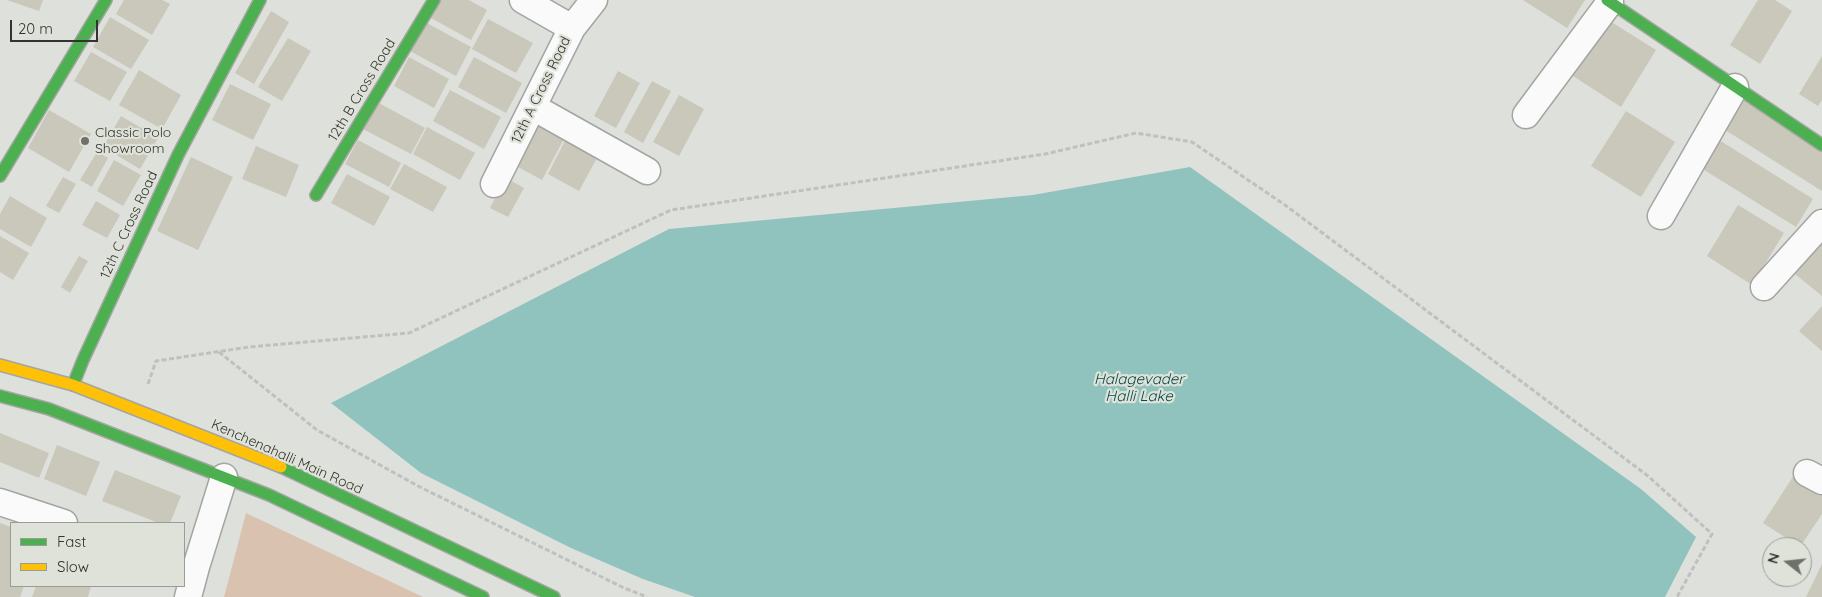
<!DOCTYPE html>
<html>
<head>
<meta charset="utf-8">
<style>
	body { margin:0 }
	#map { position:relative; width:1822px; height:597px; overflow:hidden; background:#dee0db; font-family:Quicksand,sans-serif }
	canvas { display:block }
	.legend { position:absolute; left:10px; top:522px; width:175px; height:65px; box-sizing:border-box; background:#dfe2d9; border:1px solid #9a9c96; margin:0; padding:6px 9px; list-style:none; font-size:15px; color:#333431 }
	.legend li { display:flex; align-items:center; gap:10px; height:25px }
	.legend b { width:25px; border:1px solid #9a9c96 }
	.north { position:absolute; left:1762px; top:537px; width:50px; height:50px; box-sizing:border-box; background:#dfe2d9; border:1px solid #9a9c96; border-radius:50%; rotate:286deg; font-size:14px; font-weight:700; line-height:20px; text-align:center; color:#333431 }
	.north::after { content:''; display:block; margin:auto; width:18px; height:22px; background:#6f706c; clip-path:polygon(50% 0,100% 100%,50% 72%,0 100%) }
	.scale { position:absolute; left:10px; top:20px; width:88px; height:22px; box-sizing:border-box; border:2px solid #333431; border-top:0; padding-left:6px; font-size:15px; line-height:18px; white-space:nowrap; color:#333431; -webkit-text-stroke:4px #dfe2d9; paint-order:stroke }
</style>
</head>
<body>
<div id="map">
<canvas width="1822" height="597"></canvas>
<ul class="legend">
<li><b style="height:6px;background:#4caf50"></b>Fast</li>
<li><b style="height:6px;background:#ffc107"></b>Slow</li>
</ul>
<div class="north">N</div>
<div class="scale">20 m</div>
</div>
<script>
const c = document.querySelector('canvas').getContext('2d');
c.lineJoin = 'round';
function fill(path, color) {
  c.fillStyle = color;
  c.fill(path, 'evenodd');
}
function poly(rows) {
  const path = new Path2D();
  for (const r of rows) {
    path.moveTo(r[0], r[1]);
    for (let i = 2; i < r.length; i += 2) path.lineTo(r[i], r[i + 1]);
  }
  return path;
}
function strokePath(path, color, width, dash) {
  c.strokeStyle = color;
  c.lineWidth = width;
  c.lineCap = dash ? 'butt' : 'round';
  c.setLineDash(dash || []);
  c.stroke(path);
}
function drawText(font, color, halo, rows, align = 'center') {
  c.font = font + ' Quicksand,sans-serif';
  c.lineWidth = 4.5;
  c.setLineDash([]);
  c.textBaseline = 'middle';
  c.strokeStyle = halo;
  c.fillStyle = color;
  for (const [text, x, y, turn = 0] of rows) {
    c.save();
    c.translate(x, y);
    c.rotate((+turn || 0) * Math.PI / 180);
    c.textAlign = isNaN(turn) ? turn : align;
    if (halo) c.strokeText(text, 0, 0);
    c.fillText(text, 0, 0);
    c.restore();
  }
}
const green = poly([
	[246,513,423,597,224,597]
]);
const water = poly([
	[1190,167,1641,489,1696,537,1665,597,695,597,643,579,571,548,421,473,331,403,669,229,1033,195]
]);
const building = poly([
	[7,0,43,0,39,11],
	[124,0,162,0,170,4,152,35,116,14],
	[441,0,469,0,487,10,471,40,431,18],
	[1523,0,1585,0,1567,28],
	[1758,0,1775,0,1792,11,1760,64,1730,45],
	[271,11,289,22,254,84,235,73],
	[110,17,149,40,131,69,93,47],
	[1605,18,1656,50,1621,107,1570,74],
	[488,19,533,43,516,73,472,49],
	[423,21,471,47,456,76,408,50],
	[288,38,311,51,282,101,258,87],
	[91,52,127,72,110,101,74,81],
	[1822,56,1822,100,1818,106,1799,94],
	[409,57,449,79,434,108,394,86],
	[474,57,522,83,506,113,458,87],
	[139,70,181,95,162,129,119,105],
	[618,71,640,83,616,128,594,116],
	[652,81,671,91,643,143,624,132],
	[230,84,271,104,253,140,212,120],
	[450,90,501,117,484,149,433,121],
	[679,95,704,109,679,156,653,142],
	[1741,97,1822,148,1822,191,1722,128],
	[377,102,425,128,411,154,363,129],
	[49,110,91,134,69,172,28,148],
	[1626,111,1675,142,1641,197,1591,166],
	[121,116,158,138,140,169,103,147],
	[532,119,565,137,542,180,509,162],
	[427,127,475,153,460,180,413,154],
	[566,139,598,156,579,191,548,174],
	[358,140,401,163,389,187,345,164],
	[1719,140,1813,199,1796,227,1701,168],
	[256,146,299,165,286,197,242,179],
	[97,152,108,158,92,187,80,180],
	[191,157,233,177,198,250,157,231],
	[114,160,141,175,123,206,97,191],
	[404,164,447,187,433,212,390,189],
	[347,174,390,197,374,226,331,203],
	[63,177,76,184,59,213,46,206],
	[506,178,524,188,508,217,490,208],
	[10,196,47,218,31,247,0,229,0,214],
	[96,201,120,215,107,238,82,225],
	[1738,205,1784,233,1752,285,1707,256],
	[0,236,29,253,13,280,0,272],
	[1822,241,1822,296,1795,274],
	[79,256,88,261,70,293,61,287],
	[1822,306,1822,351,1799,331],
	[0,433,49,453,39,478,0,462],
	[57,445,100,462,86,496,44,479],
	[115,470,181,496,170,523,159,523,102,501],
	[1796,472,1822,489,1822,514,1800,547,1763,523],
	[0,523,11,527,11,586,24,586,20,597,0,597],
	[1822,564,1822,597,1806,597],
	[36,586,91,586,88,597,32,597]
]);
const path = poly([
	[219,352,317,430,418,486,624,588,647,597],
	[148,384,156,361,249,347,409,333,671,210,1045,154,1136,133,1192,142,1285,205,1648,476,1712,534,1677,597]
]);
const street = poly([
	[523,0,572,28],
	[533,107,647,171],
	[1526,115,1610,2],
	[494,184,572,28,594,0],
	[1661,216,1735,87],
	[1764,287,1822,223],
	[1807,473,1822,481],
	[0,502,64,523],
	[188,597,196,567,224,477]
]);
const fast = poly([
	[1607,0,1822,145],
	[0,176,106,0],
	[316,195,434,0],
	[73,385,83,360,178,155,260,0],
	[0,396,49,409,269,495,483,597],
	[281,467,554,597]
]);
const slow = poly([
	[0,365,73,385,281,467]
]);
const markers = [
	[85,141,5,"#6f706c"]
];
const streetNames = [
	["12th B Cross Road",362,90,-59],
	["12th A Cross Road",541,90,-64],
	["12th C Cross Road",129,225,-65],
	["Kenchenahalli Main Road",287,457,24]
];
const poiNames = [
	["Classic Polo",95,133],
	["Showroom",95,149]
];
const waterNames = [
	["Halagevader",1139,379],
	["Halli Lake",1139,396]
];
fill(green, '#d9c3b0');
fill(water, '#90c2be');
fill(building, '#cac7bb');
strokePath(street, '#a3a5a1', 29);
strokePath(fast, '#a3a5a1', 14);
strokePath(slow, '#a3a5a1', 14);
strokePath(path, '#c0c0c0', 3, [5, 2.5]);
strokePath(street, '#fafafa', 26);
strokePath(fast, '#4caf50', 11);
strokePath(slow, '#ffc107', 11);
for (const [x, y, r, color] of markers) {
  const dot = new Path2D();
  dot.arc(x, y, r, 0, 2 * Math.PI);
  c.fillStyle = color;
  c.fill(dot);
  strokePath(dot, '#dfe2d9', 2);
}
drawText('14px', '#333431', '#dfe2d9', streetNames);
drawText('14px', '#333431', '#dfe2d9', poiNames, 'left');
drawText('italic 15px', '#074a48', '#dfe2d9', waterNames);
</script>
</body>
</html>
